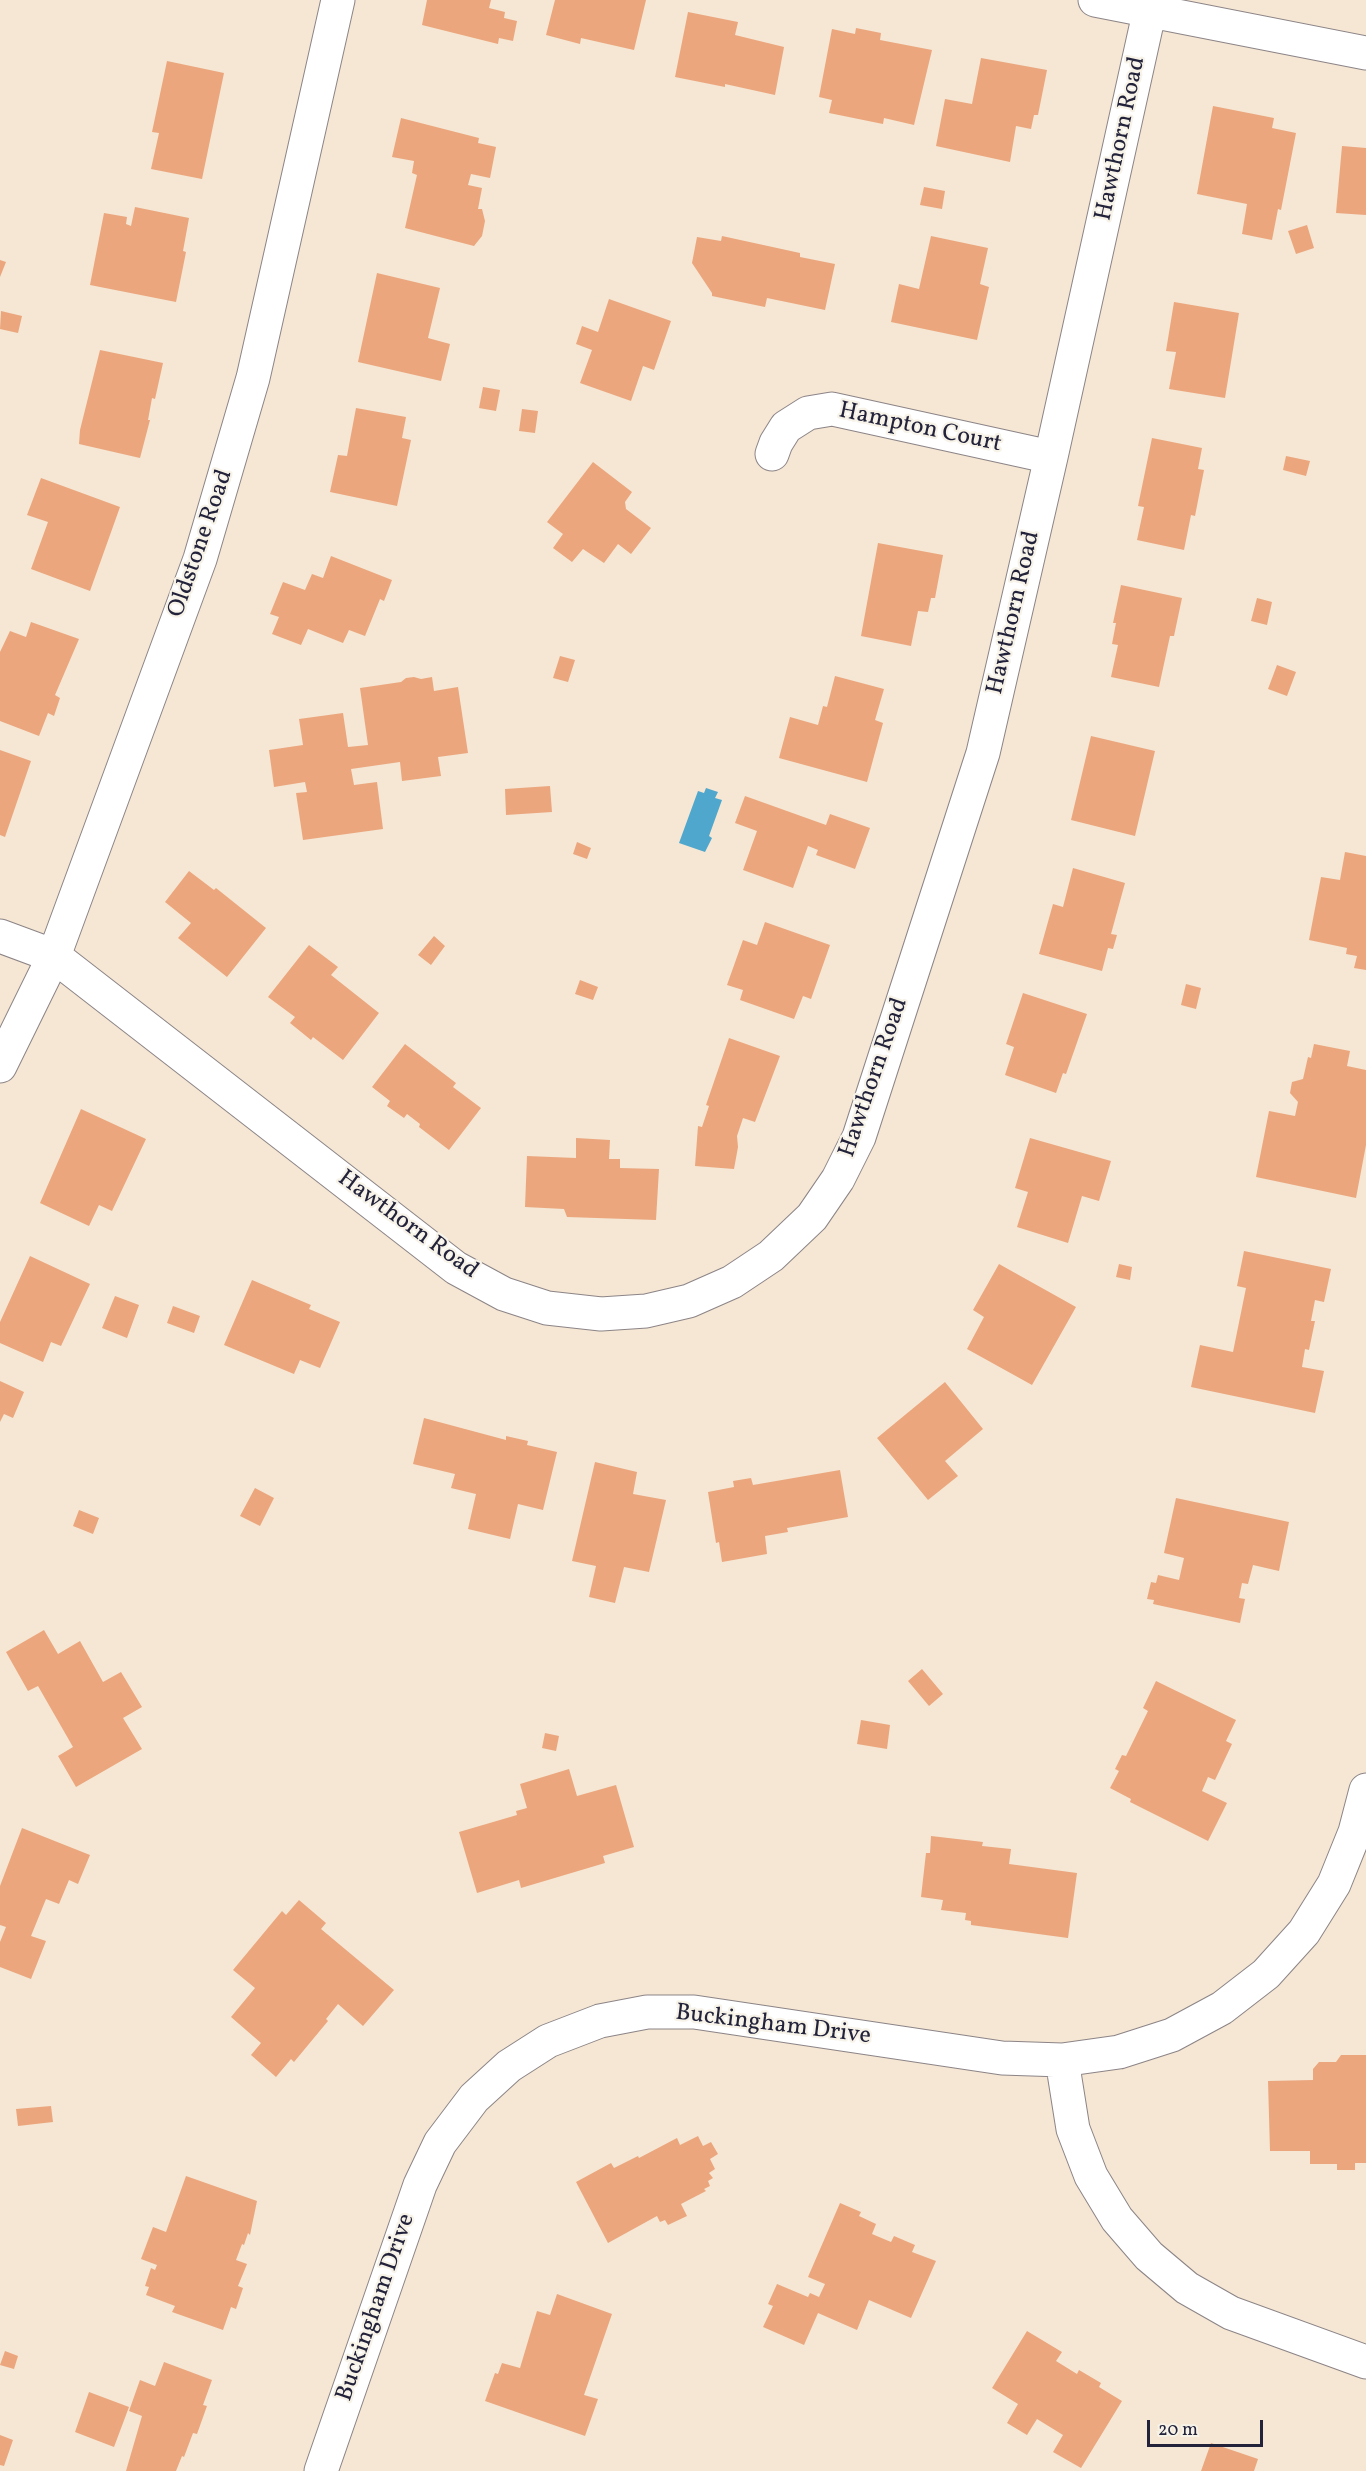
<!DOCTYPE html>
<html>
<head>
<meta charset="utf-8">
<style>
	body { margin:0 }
	#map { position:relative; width:1366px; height:2471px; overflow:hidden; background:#f5e7d3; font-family:Vollkorn,serif }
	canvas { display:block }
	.scale { position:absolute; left:1147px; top:2420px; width:116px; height:27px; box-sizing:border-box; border:3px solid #22223b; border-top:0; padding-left:8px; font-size:18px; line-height:21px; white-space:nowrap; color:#22223b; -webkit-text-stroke:4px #f7f3e8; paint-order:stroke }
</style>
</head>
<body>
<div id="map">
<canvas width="1366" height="2471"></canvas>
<div class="scale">20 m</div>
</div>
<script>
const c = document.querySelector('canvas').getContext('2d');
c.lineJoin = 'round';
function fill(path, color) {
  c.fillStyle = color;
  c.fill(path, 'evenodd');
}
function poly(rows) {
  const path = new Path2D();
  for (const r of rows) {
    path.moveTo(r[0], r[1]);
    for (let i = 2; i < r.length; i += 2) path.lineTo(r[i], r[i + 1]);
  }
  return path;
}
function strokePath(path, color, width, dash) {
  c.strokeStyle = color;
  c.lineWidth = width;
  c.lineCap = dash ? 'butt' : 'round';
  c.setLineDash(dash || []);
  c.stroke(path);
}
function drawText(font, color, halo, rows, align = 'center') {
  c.font = font + ' Vollkorn,serif';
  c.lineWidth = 4.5;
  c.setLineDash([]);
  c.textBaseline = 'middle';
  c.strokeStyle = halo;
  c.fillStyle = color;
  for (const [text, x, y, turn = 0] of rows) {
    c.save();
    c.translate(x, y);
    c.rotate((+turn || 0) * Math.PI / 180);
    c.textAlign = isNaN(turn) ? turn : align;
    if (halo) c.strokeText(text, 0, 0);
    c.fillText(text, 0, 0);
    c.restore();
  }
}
const water = poly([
	[706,788,718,792,715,798,722,800,709,836,712,838,705,852,679,843,698,791,704,793]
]);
const building = poly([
	[427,0,491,0,489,8,505,12,504,18,517,21,513,41,499,38,498,44,422,25],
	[555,0,646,0,634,50,581,38,580,44,546,35],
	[688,12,738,22,735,35,784,47,775,95,725,84,725,87,675,77],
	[856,28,881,33,880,40,932,50,914,125,884,118,883,124,829,113,832,100,819,97,832,29,855,34],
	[981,58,1047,70,1038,115,1034,115,1031,129,1016,126,1010,162,936,146,945,99,972,104],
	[167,61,224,73,202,179,151,169,159,133,152,132],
	[1213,106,1274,118,1272,128,1296,133,1281,210,1278,209,1272,240,1242,234,1247,204,1197,194],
	[401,118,479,138,478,143,496,147,490,178,471,174,468,185,482,188,478,209,482,209,485,221,482,236,474,246,405,228,417,175,412,173,414,161,392,157],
	[1342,146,1366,148,1366,215,1336,213],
	[924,187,945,191,942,209,920,205],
	[135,207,189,218,183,251,186,252,176,302,90,285,104,213,127,217,126,224,131,226],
	[1307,225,1314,248,1296,254,1288,231],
	[722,236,800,253,800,257,835,264,825,310,767,298,765,307,712,296,712,293,692,263,697,237,721,241],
	[931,236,988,248,980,284,989,287,977,340,891,322,899,284,919,289],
	[0,260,6,262,0,277],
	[377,273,440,288,428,338,450,344,441,381,358,362],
	[609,299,671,321,654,370,643,366,631,401,580,383,592,350,576,344,582,326,598,332],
	[1174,302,1239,313,1225,398,1169,389,1176,352,1166,351],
	[1,311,22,316,18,333,0,329],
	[100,350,163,363,155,399,152,398,148,420,150,420,140,458,79,444,80,430],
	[483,387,500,390,496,411,479,408],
	[356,408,406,417,402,438,411,440,397,506,330,492,338,455,347,456],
	[522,409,538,411,535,433,519,431],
	[1152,438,1202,448,1198,469,1204,470,1195,516,1191,515,1184,550,1137,540,1144,507,1138,506],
	[1286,456,1310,461,1306,476,1283,470],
	[593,462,632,492,625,502,626,509,651,528,631,554,618,544,604,563,583,549,572,562,553,548,563,534,547,522],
	[41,478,120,507,90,591,31,569,48,522,27,515],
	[878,543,943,555,935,598,931,598,928,612,918,611,911,646,861,636],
	[331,556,392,580,384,601,380,599,365,636,349,630,343,643,308,629,301,645,272,634,279,617,270,614,283,582,305,590,312,574,323,578],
	[1121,585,1182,598,1174,636,1170,636,1159,687,1111,677,1118,645,1112,644,1116,623,1113,623],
	[1257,598,1272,602,1267,625,1251,621],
	[31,622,79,639,55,695,60,698,54,716,48,713,39,736,0,721,0,652,10,631,26,637],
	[560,656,575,660,568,682,553,678],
	[1277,665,1296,672,1287,696,1268,689],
	[835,676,884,689,875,720,883,723,867,782,779,758,790,717,818,725,823,706,827,707],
	[414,677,421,679,432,677,434,691,458,687,468,753,438,757,441,776,402,781,400,762,351,769,354,785,377,782,383,829,303,840,296,793,307,792,305,782,274,787,269,750,303,745,299,719,343,713,348,747,368,745,360,688,401,682,406,678],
	[1091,736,1155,751,1135,836,1071,820],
	[0,750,31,761,5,837,0,835],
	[550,786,552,812,506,815,505,789],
	[745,796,826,825,830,814,870,828,855,869,816,855,818,850,808,846,793,888,743,870,757,831,735,823],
	[577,842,591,848,587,859,573,854],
	[1345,852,1366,856,1366,970,1354,968,1357,956,1346,954,1347,948,1309,940,1321,877,1340,880],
	[1073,868,1125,883,1111,934,1117,935,1113,949,1108,948,1102,971,1039,954,1053,904,1063,907],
	[189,871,214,890,216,888,266,928,227,977,178,938,191,923,165,902],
	[765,922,830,945,811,999,803,996,794,1019,740,1000,743,990,727,985,743,940,757,945],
	[434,936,445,946,431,965,418,955],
	[309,945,338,967,331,975,379,1013,343,1060,313,1037,311,1040,290,1023,295,1017,268,997],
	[580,980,598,987,593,1000,575,994],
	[1186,984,1201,988,1196,1009,1181,1005],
	[1023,993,1087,1014,1066,1074,1063,1073,1056,1093,1005,1075,1014,1047,1006,1044],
	[729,1038,780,1056,755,1122,743,1118,737,1136,738,1147,734,1169,695,1166,698,1126,702,1127,709,1106,706,1105],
	[405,1044,456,1083,453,1087,481,1108,449,1150,419,1127,420,1124,407,1114,404,1118,387,1106,390,1101,372,1087],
	[1314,1044,1350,1051,1347,1066,1366,1070,1366,1145,1356,1198,1256,1177,1269,1111,1295,1116,1298,1102,1290,1093,1292,1082,1303,1079,1308,1057,1311,1058],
	[81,1109,146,1139,112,1211,99,1205,89,1226,40,1203],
	[576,1138,610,1140,609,1159,620,1159,620,1168,659,1169,656,1220,567,1217,564,1209,525,1207,527,1156,576,1158],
	[1030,1138,1111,1161,1099,1201,1082,1196,1068,1243,1017,1227,1028,1192,1015,1188],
	[1244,1251,1331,1269,1324,1302,1315,1300,1311,1321,1315,1321,1309,1350,1305,1349,1302,1367,1324,1371,1315,1413,1191,1387,1200,1345,1233,1352,1246,1288,1237,1286],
	[30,1256,90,1284,61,1346,51,1342,43,1362,0,1343,0,1322],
	[999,1264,1076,1307,1032,1385,967,1349,984,1317,973,1310],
	[1119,1264,1132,1267,1130,1280,1116,1277],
	[252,1280,311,1305,309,1309,340,1322,320,1368,300,1360,294,1374,224,1345],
	[115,1296,139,1305,127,1338,102,1328],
	[173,1306,200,1316,194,1333,167,1323],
	[0,1381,24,1392,13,1418,4,1414,0,1422],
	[945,1382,983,1429,945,1461,958,1476,928,1500,877,1438],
	[424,1418,506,1440,506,1436,528,1441,527,1445,557,1452,543,1510,518,1504,510,1539,468,1529,476,1494,451,1488,455,1474,413,1464],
	[595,1462,637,1472,633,1494,666,1500,649,1572,624,1567,615,1603,589,1597,596,1566,572,1561],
	[840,1470,848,1517,787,1528,788,1532,765,1536,767,1554,722,1562,719,1542,716,1543,708,1492,734,1487,733,1481,751,1478,753,1485],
	[255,1488,274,1498,260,1526,240,1516],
	[1176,1498,1289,1522,1279,1571,1253,1565,1248,1584,1242,1583,1239,1598,1245,1599,1240,1623,1153,1604,1154,1600,1147,1599,1151,1582,1156,1583,1158,1575,1179,1580,1184,1558,1164,1553],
	[79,1510,99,1518,93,1534,73,1526],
	[44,1630,58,1654,80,1641,103,1682,121,1672,142,1707,123,1718,142,1749,76,1787,58,1756,73,1747,38,1686,28,1691,6,1652],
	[922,1669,943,1694,929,1706,908,1681],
	[1156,1681,1236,1720,1226,1741,1232,1744,1215,1780,1208,1777,1202,1791,1227,1803,1208,1841,1130,1802,1131,1799,1110,1788,1119,1771,1115,1769,1122,1755,1126,1756,1148,1711,1143,1708],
	[861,1720,890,1725,887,1749,857,1744],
	[545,1733,559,1736,556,1751,542,1748],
	[569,1769,577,1796,616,1785,634,1847,603,1856,605,1863,521,1888,519,1880,477,1893,459,1832,517,1815,516,1811,527,1808,520,1784],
	[22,1828,90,1855,78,1884,69,1880,59,1904,46,1899,31,1936,46,1941,31,1979,0,1967,0,1942,6,1927,0,1925,0,1886],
	[931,1836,983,1842,982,1846,1011,1849,1009,1864,1077,1873,1068,1938,971,1925,971,1921,965,1920,966,1913,941,1910,943,1900,921,1897,926,1853,930,1853],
	[299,1900,326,1923,321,1929,394,1990,363,2026,338,2004,326,2019,328,2021,294,2062,291,2059,276,2077,251,2055,261,2043,231,2017,255,1988,233,1970,282,1911,286,1915],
	[1341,2055,1366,2055,1366,2163,1355,2163,1355,2170,1337,2170,1337,2164,1310,2164,1310,2151,1270,2151,1268,2081,1313,2080,1313,2069,1319,2062,1336,2062],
	[51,2106,53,2122,18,2126,16,2109],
	[698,2136,703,2146,711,2142,718,2154,710,2159,715,2169,709,2173,713,2178,708,2181,710,2186,704,2189,706,2191,681,2204,687,2216,668,2225,665,2220,660,2222,657,2216,608,2243,576,2182,611,2163,614,2168,638,2156,639,2158,677,2138,680,2145],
	[186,2176,257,2201,250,2235,248,2233,244,2245,242,2244,236,2260,247,2264,238,2286,243,2288,236,2309,231,2307,223,2330,172,2312,175,2306,146,2295,149,2287,145,2286,151,2268,155,2270,157,2265,141,2259,153,2227,166,2232],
	[840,2203,861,2212,859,2216,876,2224,872,2234,891,2242,894,2236,915,2245,912,2252,936,2261,911,2318,869,2300,857,2330,818,2313,804,2345,763,2327,773,2306,768,2304,777,2284,808,2297,810,2293,819,2297,825,2284,808,2277],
	[557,2294,612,2314,584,2395,598,2399,585,2436,485,2401,495,2373,498,2374,502,2363,520,2368,537,2311,550,2315],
	[1027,2331,1062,2352,1056,2361,1077,2374,1079,2370,1101,2383,1099,2387,1122,2401,1081,2468,1053,2452,1063,2435,1037,2419,1027,2435,1007,2423,1018,2404,992,2388],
	[5,2351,18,2356,14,2369,0,2365],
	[164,2362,212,2380,203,2405,207,2406,197,2434,193,2433,184,2457,182,2456,176,2471,126,2471,142,2416,129,2411,140,2380,155,2386],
	[89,2392,129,2407,114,2447,75,2432],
	[0,2435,13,2440,4,2466,0,2465],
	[1211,2443,1258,2459,1254,2471,1201,2471]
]);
const minor = poly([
	[1095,0,1366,53],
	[772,454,776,443,786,427,808,413,832,409,1051,457],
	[0,936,54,956,456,1268,504,1294,547,1308,601,1314,646,1311,689,1301,732,1282,771,1256,812,1217,838,1179,859,1137,983,753,1051,457,1152,0],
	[0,1066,54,956,200,559,253,378,338,0],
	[1062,2060,1073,2129,1091,2176,1117,2219,1149,2256,1187,2288,1231,2313,1366,2362],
	[321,2471,420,2185,440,2143,474,2098,509,2066,548,2041,600,2021,647,2012,694,2012,1002,2058,1062,2060,1119,2052,1172,2035,1222,2008,1266,1974,1304,1932,1334,1884,1355,1832,1366,1790]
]);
const streetNames = [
	["Hawthorn Road",1122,139,-78],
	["Hampton Court",920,429,12],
	["Oldstone Road",202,544,-71],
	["Hawthorn Road",1015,613,-77],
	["Hawthorn Road",875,1078,-71],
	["Hawthorn Road",407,1226,36],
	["Buckingham Drive",773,2026,7],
	["Buckingham Drive",377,2308,-71]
];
fill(water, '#50a7cd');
fill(building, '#eba67e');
strokePath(minor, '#8c8487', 35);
strokePath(minor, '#fff', 33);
drawText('24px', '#22223b', '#f7f3e8', streetNames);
</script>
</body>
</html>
